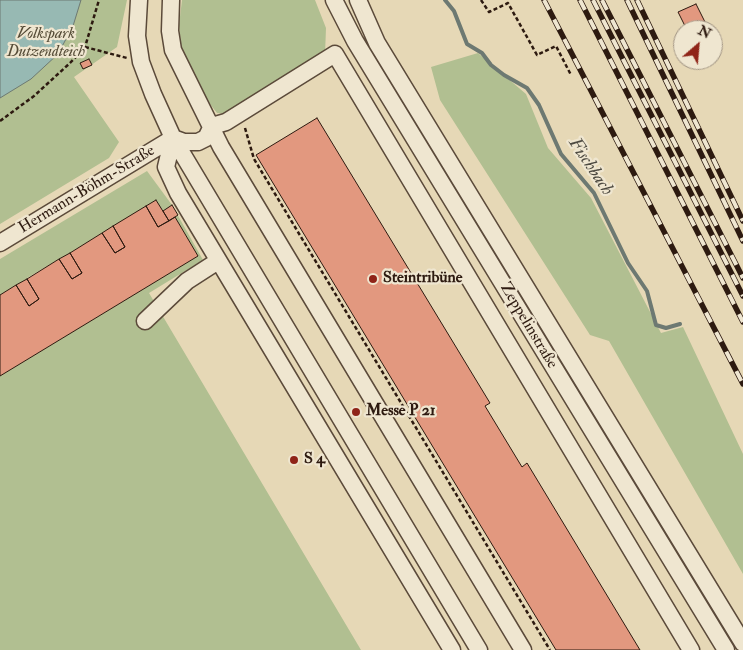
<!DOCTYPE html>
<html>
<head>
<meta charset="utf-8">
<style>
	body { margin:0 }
	#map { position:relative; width:743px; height:650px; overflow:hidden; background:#e6d8b6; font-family:"IM FELL Double Pica",serif }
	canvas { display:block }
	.north { position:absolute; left:673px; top:20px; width:50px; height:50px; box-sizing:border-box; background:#efe6d0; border:1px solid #a19483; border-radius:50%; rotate:27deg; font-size:14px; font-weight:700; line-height:20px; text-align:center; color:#2d1a10 }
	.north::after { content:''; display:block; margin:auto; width:18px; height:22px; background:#8f2418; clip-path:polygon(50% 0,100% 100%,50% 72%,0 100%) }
</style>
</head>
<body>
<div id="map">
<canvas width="743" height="650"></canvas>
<div class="north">N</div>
</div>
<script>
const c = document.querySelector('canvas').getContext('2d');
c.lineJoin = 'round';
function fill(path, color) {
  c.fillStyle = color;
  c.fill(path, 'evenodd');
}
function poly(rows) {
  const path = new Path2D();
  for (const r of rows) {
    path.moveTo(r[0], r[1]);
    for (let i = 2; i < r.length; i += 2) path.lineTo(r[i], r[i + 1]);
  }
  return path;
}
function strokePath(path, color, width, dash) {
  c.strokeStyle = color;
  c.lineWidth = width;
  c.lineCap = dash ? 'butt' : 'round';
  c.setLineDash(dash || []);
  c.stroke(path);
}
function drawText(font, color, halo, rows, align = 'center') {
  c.font = font + ' "IM FELL Double Pica",serif';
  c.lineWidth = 4.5;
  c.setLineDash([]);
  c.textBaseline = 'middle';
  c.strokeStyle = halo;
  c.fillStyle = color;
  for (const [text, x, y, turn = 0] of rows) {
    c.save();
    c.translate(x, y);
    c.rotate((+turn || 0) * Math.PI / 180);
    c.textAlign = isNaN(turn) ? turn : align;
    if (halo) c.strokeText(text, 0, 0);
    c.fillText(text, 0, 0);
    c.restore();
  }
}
const green = poly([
	[0,0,127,0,117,47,74,77,119,142,109,158,0,224],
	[182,0,315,0,326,28,325,55,226,114,217,113,202,94,182,54,179,25],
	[478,53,526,94,548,148,591,198,661,333,683,327,743,454,743,574,609,341,590,335,440,100,431,67],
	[147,171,172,205,203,260,149,293,361,650,0,650,0,376,198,256,175,217,158,227,102,233,70,253,82,273,59,259,27,278,39,299,16,285,0,295,0,259]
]);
const water = poly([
	[0,0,81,0,73,26,58,54,31,79,0,98,0,0]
]);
const stream = poly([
	[445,0,454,11,467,44,482,53,491,65,504,75,527,88,539,105,561,154,594,193,628,263,647,291,656,325,666,328,680,324]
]);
const building = poly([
	[696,4,709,30,687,30,678,12,696,4],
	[89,59,92,65,83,69,80,63,89,59],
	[317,118,490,403,485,406,522,467,527,463,640,650,556,650,256,155,317,118],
	[156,200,169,221,158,227,146,206,156,200],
	[172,205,178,215,169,221,163,211,172,205],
	[146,206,158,227,175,217,198,256,0,376,0,295,16,285,29,306,39,299,27,279,59,259,72,279,82,273,70,253,102,233,115,253,125,247,113,226,146,206],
	[113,226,125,247,115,253,102,233,113,226],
	[70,253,82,273,72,279,59,259,70,253],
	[27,279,39,299,29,306,16,285,27,279]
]);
const path = poly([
	[481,0,489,12,508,3,537,55,556,46,571,75],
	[85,47,127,58],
	[0,121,34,96,70,63,85,47,99,0],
	[245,128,254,159,550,650]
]);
const minor = poly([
	[139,0,137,36,141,62,153,94,173,138,479,650],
	[171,0,170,31,173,50,221,147,523,650],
	[334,0,355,41,726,650],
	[358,0,377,43,743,643],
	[212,126,226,122,335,54,691,650],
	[173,138,166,167,178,193,452,650],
	[173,138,184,142,198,142,206,138,212,126],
	[0,243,173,138],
	[145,321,187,281,218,261]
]);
const rail = poly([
	[544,0,743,384],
	[580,0,743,322],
	[593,0,743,296],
	[602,0,743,278],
	[627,0,743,241],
	[637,0,743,221]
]);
const markers = [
	[373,279,5,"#8f2418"],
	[356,412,5,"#8f2418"],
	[294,460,5,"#8f2418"]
];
const parkNames = [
	["Volkspark",46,35],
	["Dutzendteich",46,53]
];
const streetNames = [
	["Hermann-Böhm-Straße",87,190,-31],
	["Zeppelinstraße",528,326,59]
];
const poiNames = [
	["Steintribüne",383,279],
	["Messe P 21",366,412],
	["S 4",304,460]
];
const waterNames = [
	["Fischbach",590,167,56]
];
fill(green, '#b1bf91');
fill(water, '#97b9b3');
strokePath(water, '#6d7972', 1);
strokePath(stream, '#6d7972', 4);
fill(building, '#e2987f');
strokePath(building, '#2d1a10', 1);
strokePath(minor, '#5b4a3a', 19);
strokePath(path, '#2d1a10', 2.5, [4, 2.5]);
strokePath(minor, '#efe6d0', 16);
strokePath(rail, '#2d1a10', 5.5);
strokePath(rail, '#efe6d0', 4, [11]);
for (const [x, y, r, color] of markers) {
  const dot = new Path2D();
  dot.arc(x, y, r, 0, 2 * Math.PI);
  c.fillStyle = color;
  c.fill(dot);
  strokePath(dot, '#efe6d0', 2);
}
drawText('italic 16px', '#554c37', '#efe6d0', parkNames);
drawText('16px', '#2d1a10', '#efe6d0', streetNames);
drawText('bold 16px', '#2d1a10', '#efe6d0', poiNames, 'left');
drawText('italic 18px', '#4d4a41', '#efe6d0', waterNames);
</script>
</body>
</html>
